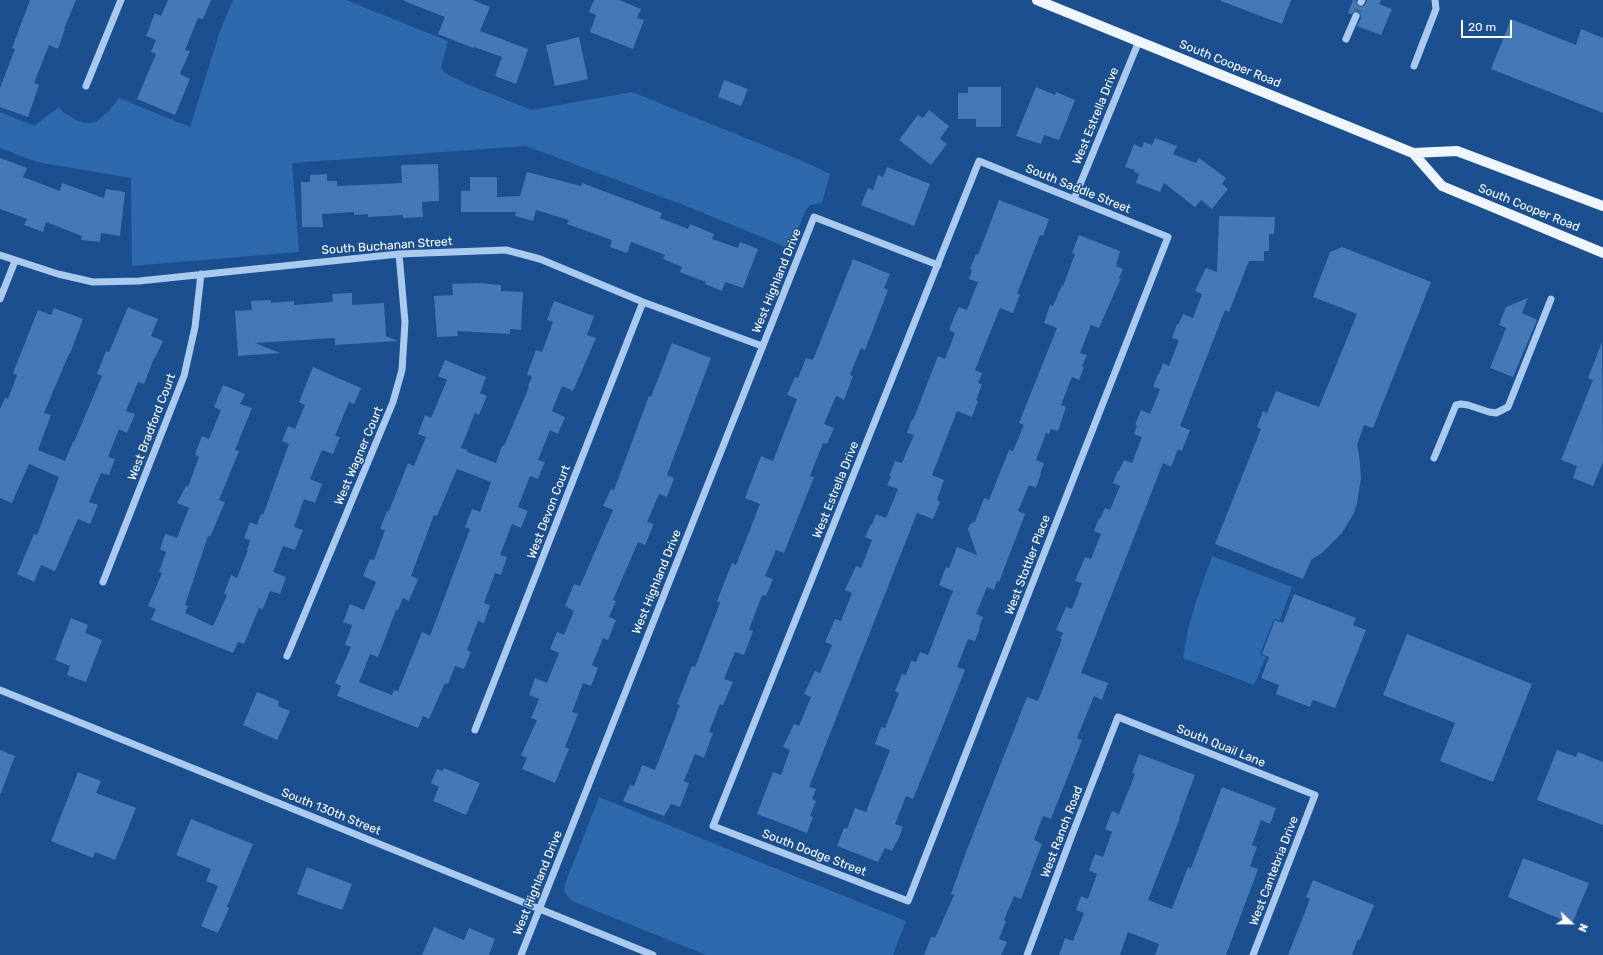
<!DOCTYPE html>
<html>
<head>
<meta charset="utf-8">
<style>
	body { margin:0 }
	#map { position:relative; width:1603px; height:955px; overflow:hidden; background:#1b4f8f; font-family:Rubik,sans-serif }
	canvas { display:block }
	.north { position:absolute; left:1551px; top:903px; width:40px; height:40px; -webkit-text-stroke:3px #1b4f8f; paint-order:stroke; rotate:112deg; font-size:11px; font-weight:700; line-height:16px; text-align:center; color:#fff }
	.north::after { content:''; display:block; margin:auto; width:14px; height:18px; background:#fff; clip-path:polygon(50% 0,100% 100%,50% 72%,0 100%) }
	.scale { position:absolute; left:1461px; top:20px; width:51px; height:18px; box-sizing:border-box; border:2px solid #fff; border-top:0; padding-left:5px; font-size:12px; line-height:14px; white-space:nowrap; color:#fff; -webkit-text-stroke:3px #1b4f8f; paint-order:stroke }
</style>
</head>
<body>
<div id="map">
<canvas width="1603" height="955"></canvas>
<div class="north">N</div>
<div class="scale">20 m</div>
</div>
<script>
const c = document.querySelector('canvas').getContext('2d');
c.lineJoin = 'round';
function fill(path, color) {
  c.fillStyle = color;
  c.fill(path, 'evenodd');
}
function poly(rows) {
  const path = new Path2D();
  for (const r of rows) {
    path.moveTo(r[0], r[1]);
    for (let i = 2; i < r.length; i += 2) path.lineTo(r[i], r[i + 1]);
  }
  return path;
}
function strokePath(path, color, width, dash) {
  c.strokeStyle = color;
  c.lineWidth = width;
  c.lineCap = dash ? 'butt' : 'round';
  c.setLineDash(dash || []);
  c.stroke(path);
}
function drawText(font, color, halo, rows, align = 'center') {
  c.font = font + ' Rubik,sans-serif';
  c.lineWidth = 3;
  c.setLineDash([]);
  c.textBaseline = 'middle';
  c.strokeStyle = halo;
  c.fillStyle = color;
  for (const [text, x, y, turn = 0] of rows) {
    c.save();
    c.translate(x, y);
    c.rotate((+turn || 0) * Math.PI / 180);
    c.textAlign = isNaN(turn) ? turn : align;
    if (halo) c.strokeText(text, 0, 0);
    c.fillText(text, 0, 0);
    c.restore();
  }
}
const green = poly([
	[233,0,346,0,448,41,441,68,445,73,467,84,531,110,632,92,805,162,830,174,822,203,810,205,805,211,791,249,686,206,526,146,292,163,299,252,132,266,131,178,37,162,0,148,0,112,34,126,59,107,64,113,76,120,85,123,96,122,109,111,119,98,190,127,220,31],
	[1212,556,1292,587,1280,620,1274,619,1260,654,1266,657,1254,685,1183,658,1188,629,1195,605],
	[599,797,906,921,893,955,706,955,574,902,568,897,564,891,565,884]
]);
const building = poly([
	[30,0,76,0,64,29,65,29,58,49,49,45,34,83,39,85,28,117,0,107,0,88,15,49,12,48],
	[168,0,211,0,203,19,198,18,185,50,190,51,180,74,190,79,175,115,137,99,156,54,151,52,156,40,146,36,155,13,161,16],
	[404,0,473,0,490,7,480,31,528,49,516,84,495,76,502,57,474,47,473,48,438,34,445,17,404,1],
	[594,0,619,0,641,9,637,18,644,20,633,49,590,32,596,15,589,12],
	[1221,0,1291,0,1282,24,1221,1],
	[1353,0,1356,0,1357,5,1361,7,1365,5,1367,0,1381,0,1379,4,1392,9,1381,35,1357,26,1361,18,1360,13,1356,11,1351,14,1348,13],
	[1511,19,1576,45,1581,29,1603,38,1603,113,1491,69],
	[579,37,588,79,555,86,546,45],
	[724,80,748,89,741,106,718,97],
	[968,87,1001,87,1001,127,976,127,976,119,958,119,958,93,968,93],
	[1036,87,1055,95,1056,92,1075,100,1059,140,1044,135,1041,144,1016,136],
	[929,110,949,126,940,139,947,144,931,165,899,140,918,115,923,118],
	[1155,138,1177,146,1173,154,1196,163,1199,158,1226,178,1222,184,1228,189,1212,209,1201,200,1195,207,1164,183,1160,192,1136,183,1139,174,1134,172,1135,170,1125,167,1134,144,1142,148,1144,142,1152,145],
	[0,158,27,168,23,177,60,191,62,183,104,198,106,189,125,192,120,236,101,233,100,242,81,240,82,236,46,222,43,232,24,225,27,219,0,209],
	[438,164,439,201,422,202,423,217,403,218,403,215,368,217,368,214,354,215,354,212,322,214,323,227,302,227,301,182,310,182,310,175,327,174,327,181,337,181,337,186,402,183,401,165],
	[887,167,930,184,914,226,861,205,868,188,873,190,878,175,883,177],
	[527,172,581,186,582,183,662,213,660,218,688,229,690,224,714,234,712,239,738,248,740,242,758,249,743,288,725,282,722,291,705,284,706,282,680,272,682,267,663,259,665,255,631,242,627,253,610,247,612,240,567,224,569,220,536,210,533,221,515,216,516,212,461,212,461,191,470,191,470,177,497,177,497,197,520,196],
	[999,200,1049,219,1043,236,1040,235,1017,294,1020,294,1013,313,1000,308,975,370,982,373,978,383,982,384,976,400,978,401,972,417,957,411,932,475,944,480,937,500,940,502,933,519,917,513,809,787,816,789,812,799,816,801,810,816,813,817,807,833,757,814,773,772,781,775,790,750,783,747,794,724,799,726,811,697,804,694,815,671,820,673,832,645,825,642,835,619,841,621,852,593,845,590,856,566,861,568,872,540,865,537,871,524,872,525,876,514,886,518,898,489,887,485,891,477,889,476,895,461,902,463,914,435,907,433,912,419,913,420,938,356,945,359,955,333,949,330,954,317,959,307,967,310,978,282,969,279,972,270,970,269,976,254,978,255],
	[1219,216,1275,217,1274,234,1269,234,1269,251,1264,251,1264,261,1249,261,1229,312,1225,310,1180,426,1190,430,1182,451,1178,449,1171,467,1163,463,1081,673,1108,683,1102,700,1094,696,1077,738,1082,740,1051,819,1043,816,1034,840,1042,844,1021,899,1014,896,1004,920,1006,921,999,939,1007,942,1001,955,924,955,931,937,935,938,954,895,951,894,966,852,1027,697,1038,701,1062,639,1060,639,1063,633,1056,630,1066,607,1072,609,1082,583,1075,581,1085,557,1091,559,1101,534,1094,531,1099,518,1100,519,1105,508,1110,510,1120,486,1113,483,1118,470,1119,471,1124,460,1132,463,1142,437,1134,434,1137,426,1135,425,1141,410,1150,414,1160,389,1153,387,1158,374,1159,374,1163,363,1169,366,1179,340,1172,338,1177,324,1178,325,1183,314,1193,318,1202,294,1195,291,1206,268,1217,272],
	[1079,235,1120,251,1116,266,1123,269,1119,278,1121,278,1099,328,1091,325,1080,353,1087,355,1082,366,1084,367,1079,380,1072,377,1061,405,1066,407,1058,431,1051,429,1049,434,1046,433,1036,460,1044,463,1040,474,1041,474,1036,488,1029,485,1018,511,1025,514,999,582,997,581,994,590,987,587,976,614,983,617,979,628,980,628,975,641,968,639,957,667,965,670,938,738,913,799,906,796,895,824,903,827,897,842,896,842,892,851,885,848,878,862,837,846,844,828,847,829,855,808,866,812,890,750,875,744,881,727,885,728,899,693,895,691,902,674,906,675,911,661,916,662,920,652,928,655,953,591,939,585,946,567,949,568,957,547,977,555,968,529,970,524,975,522,984,498,989,500,1009,450,1013,451,1024,425,1019,423,1057,328,1044,323,1050,305,1053,306,1062,285,1063,286,1075,254,1072,253],
	[1342,247,1431,282,1373,428,1364,425,1357,445,1359,454,1361,478,1357,503,1354,513,1342,533,1322,553,1311,560,1303,579,1215,544,1261,429,1257,427,1263,411,1267,413,1276,391,1319,407,1357,314,1313,297,1330,252],
	[853,259,890,274,884,288,888,290,865,350,861,348,850,375,853,376,844,400,836,396,824,424,834,428,827,444,823,443,810,476,814,477,784,553,776,550,765,576,773,579,766,596,762,595,749,630,753,631,744,655,735,652,724,679,733,682,723,705,720,704,709,732,713,733,704,758,695,754,684,781,689,783,680,807,671,804,664,816,623,801,630,785,634,786,642,765,655,770,680,705,677,704,692,666,695,667,720,603,717,601,732,563,736,565,760,504,745,498,761,456,773,461,797,399,787,395,795,377,798,378,806,358,813,360],
	[477,283,501,285,501,291,523,292,521,330,510,329,510,334,457,331,458,336,437,337,434,296,453,295,452,284],
	[352,293,352,305,384,303,386,336,398,341,335,345,335,338,255,343,280,353,238,356,235,311,252,310,251,301,271,300,271,303,294,301,294,305,333,302,332,294],
	[1528,298,1522,313,1537,320,1513,377,1490,368,1506,328,1499,325,1506,307],
	[554,301,594,316,587,335,596,338,573,391,562,386,552,411,565,417,558,434,550,430,538,460,545,462,538,479,530,476,518,507,528,511,521,528,512,524,500,555,507,557,501,575,495,573,484,603,490,605,484,623,478,621,467,650,471,652,464,669,455,666,448,684,445,683,429,719,423,716,418,728,337,696,341,686,335,683,351,647,345,645,352,625,343,622,350,604,364,610,376,582,363,576,370,559,374,560,385,530,380,529,387,511,389,511,408,463,414,466,426,437,418,434,425,415,431,418,447,380,438,376,445,360,486,377,480,393,487,396,479,415,475,413,461,448,468,450,467,452,496,463,502,446,504,446,529,387,528,386,532,377,527,374,536,350,542,352,553,322,547,320],
	[457,469,491,482,480,512,472,509,465,527,470,529,430,636,422,632,398,691,394,690,392,695,359,682,370,654,378,657,396,610,398,610,403,598,409,601,418,579,411,576,434,515,437,516],
	[128,307,158,319,151,336,163,341,155,358,154,358,144,384,138,382,126,411,135,414,127,433,119,429,108,457,115,459,109,475,101,473,89,502,98,505,90,524,78,519,55,571,41,565,34,582,17,574,34,534,37,535,59,477,29,464,12,503,0,498,0,409,5,398,8,399,17,375,13,373,38,310,51,315,54,308,83,319,70,354,69,354,44,413,51,415,38,450,65,461,73,442,74,442,102,376,97,374,106,351,109,352],
	[1602,342,1603,462,1593,486,1573,478,1577,466,1561,460,1593,380,1588,378],
	[672,343,711,358,667,475,674,478,667,497,659,494,647,522,654,524,645,545,638,542,613,600,616,601,609,617,616,620,608,640,603,638,592,665,598,668,591,686,583,683,572,712,578,714,565,747,569,749,555,783,522,769,527,758,521,755,537,720,531,718,539,699,529,695,535,678,547,683,559,653,550,649,557,632,564,635,574,611,565,606,574,584,580,586,613,510,603,506,611,489,614,490,649,396,651,397],
	[313,367,361,388,354,404,349,402,335,436,340,437,333,454,322,450,310,479,322,484,315,503,304,499,294,527,303,530,295,550,283,546,273,572,286,577,280,594,270,591,263,609,259,608,244,644,238,642,233,653,151,620,156,609,148,606,162,573,159,572,166,552,160,549,165,534,177,538,189,508,177,503,186,486,188,487,199,457,195,454,202,436,209,439,221,410,214,407,223,385,245,394,240,404,252,408,235,450,239,451,219,500,225,502,210,537,208,536,185,605,188,606,185,613,213,626,227,595,224,594,231,575,237,578,248,550,247,550,250,540,244,538,250,522,257,525,261,514,263,515,289,444,282,441,288,426,295,429,305,405,299,402],
	[1294,594,1356,618,1353,625,1366,630,1335,708,1313,700,1310,707,1276,694,1279,685,1261,678,1269,657,1262,654,1275,620,1283,623],
	[71,618,88,625,85,633,102,640,86,682,67,675,70,666,55,660],
	[1407,634,1532,684,1493,782,1440,761,1455,723,1383,695],
	[257,692,279,701,278,706,290,711,277,740,243,725],
	[0,750,15,756,1,793,0,793],
	[1557,750,1576,757,1578,752,1603,762,1603,825,1537,800],
	[1139,754,1195,775,1179,818,1180,818,1148,900,1172,909,1188,867,1191,868,1222,787,1276,808,1270,824,1261,820,1252,845,1257,847,1250,866,1258,869,1226,955,1155,955,1159,944,1128,932,1120,955,1059,955,1065,938,1073,941,1084,913,1076,910,1081,896,1088,899,1097,874,1089,870,1095,854,1103,857,1112,832,1105,829,1112,811,1119,814,1135,774,1132,773],
	[444,768,480,783,466,815,433,801,439,787,431,783,437,769,442,771],
	[78,772,101,781,96,793,136,808,115,860,95,852,93,858,51,841],
	[191,819,253,844,227,907,229,908,218,933,201,926,218,886,206,881,211,869,176,855],
	[1523,858,1589,883,1572,924,1508,897],
	[307,867,352,884,342,910,297,894],
	[1313,880,1374,905,1360,940,1358,939,1352,955,1288,955,1310,899,1306,897],
	[434,927,464,940,469,928,495,939,489,955,422,955]
]);
const minorTunnel = poly([
	[1356,16,1361,2]
]);
const minor = poly([
	[1361,2,1362,0],
	[1346,39,1356,16],
	[1414,66,1436,9,1435,0],
	[86,86,121,0],
	[979,161,1168,237,908,901,713,826,979,161],
	[1074,199,1139,41],
	[0,255,58,274,93,282,139,281,399,254,506,250,540,259,643,302,762,346],
	[0,299,15,261],
	[1434,458,1456,405,1461,404,1468,405,1489,412,1496,413,1508,407,1551,299],
	[103,582,184,376,195,327,201,274],
	[287,656,393,402,402,370,405,322,399,254],
	[0,690,653,955],
	[475,730,643,302],
	[521,955,814,217,938,265],
	[1027,955,1072,835,1118,717,1315,795,1253,955]
]);
const major = poly([
	[1037,0,1413,153,1457,151,1603,206],
	[1413,153,1442,186,1603,253]
]);
const streetNames = [
	["South Cooper Road",1230,64,22],
	["West Estrella Drive",1096,116,-68],
	["South Saddle Street",1078,189,22],
	["South Cooper Road",1529,208,22],
	["South Buchanan Street",387,246,-4],
	["West Highland Drive",777,281,-68],
	["West Bradford Court",152,427,-69],
	["West Wagner Court",359,456,-67],
	["West Estrella Drive",836,490,-68],
	["West Devon Court",549,512,-69],
	["West Stottler Place",1028,565,-69],
	["West Highland Drive",657,582,-68],
	["South Quail Lane",1221,746,22],
	["South 130th Street",331,812,22],
	["West Ranch Road",1062,832,-69],
	["South Dodge Street",814,853,21],
	["West Cantebria Drive",1274,871,-69],
	["West Highland Drive",538,883,-68]
];
fill(green, '#2e69ad');
fill(building, '#4478b7');
strokePath(minorTunnel, '#3d69a0', 7, [7, 3.5]);
strokePath(minor, '#a9c9ee', 7);
strokePath(major, '#f0f6ff', 10);
drawText('12px', '#fff', '#1b4f8f', streetNames);
</script>
</body>
</html>
